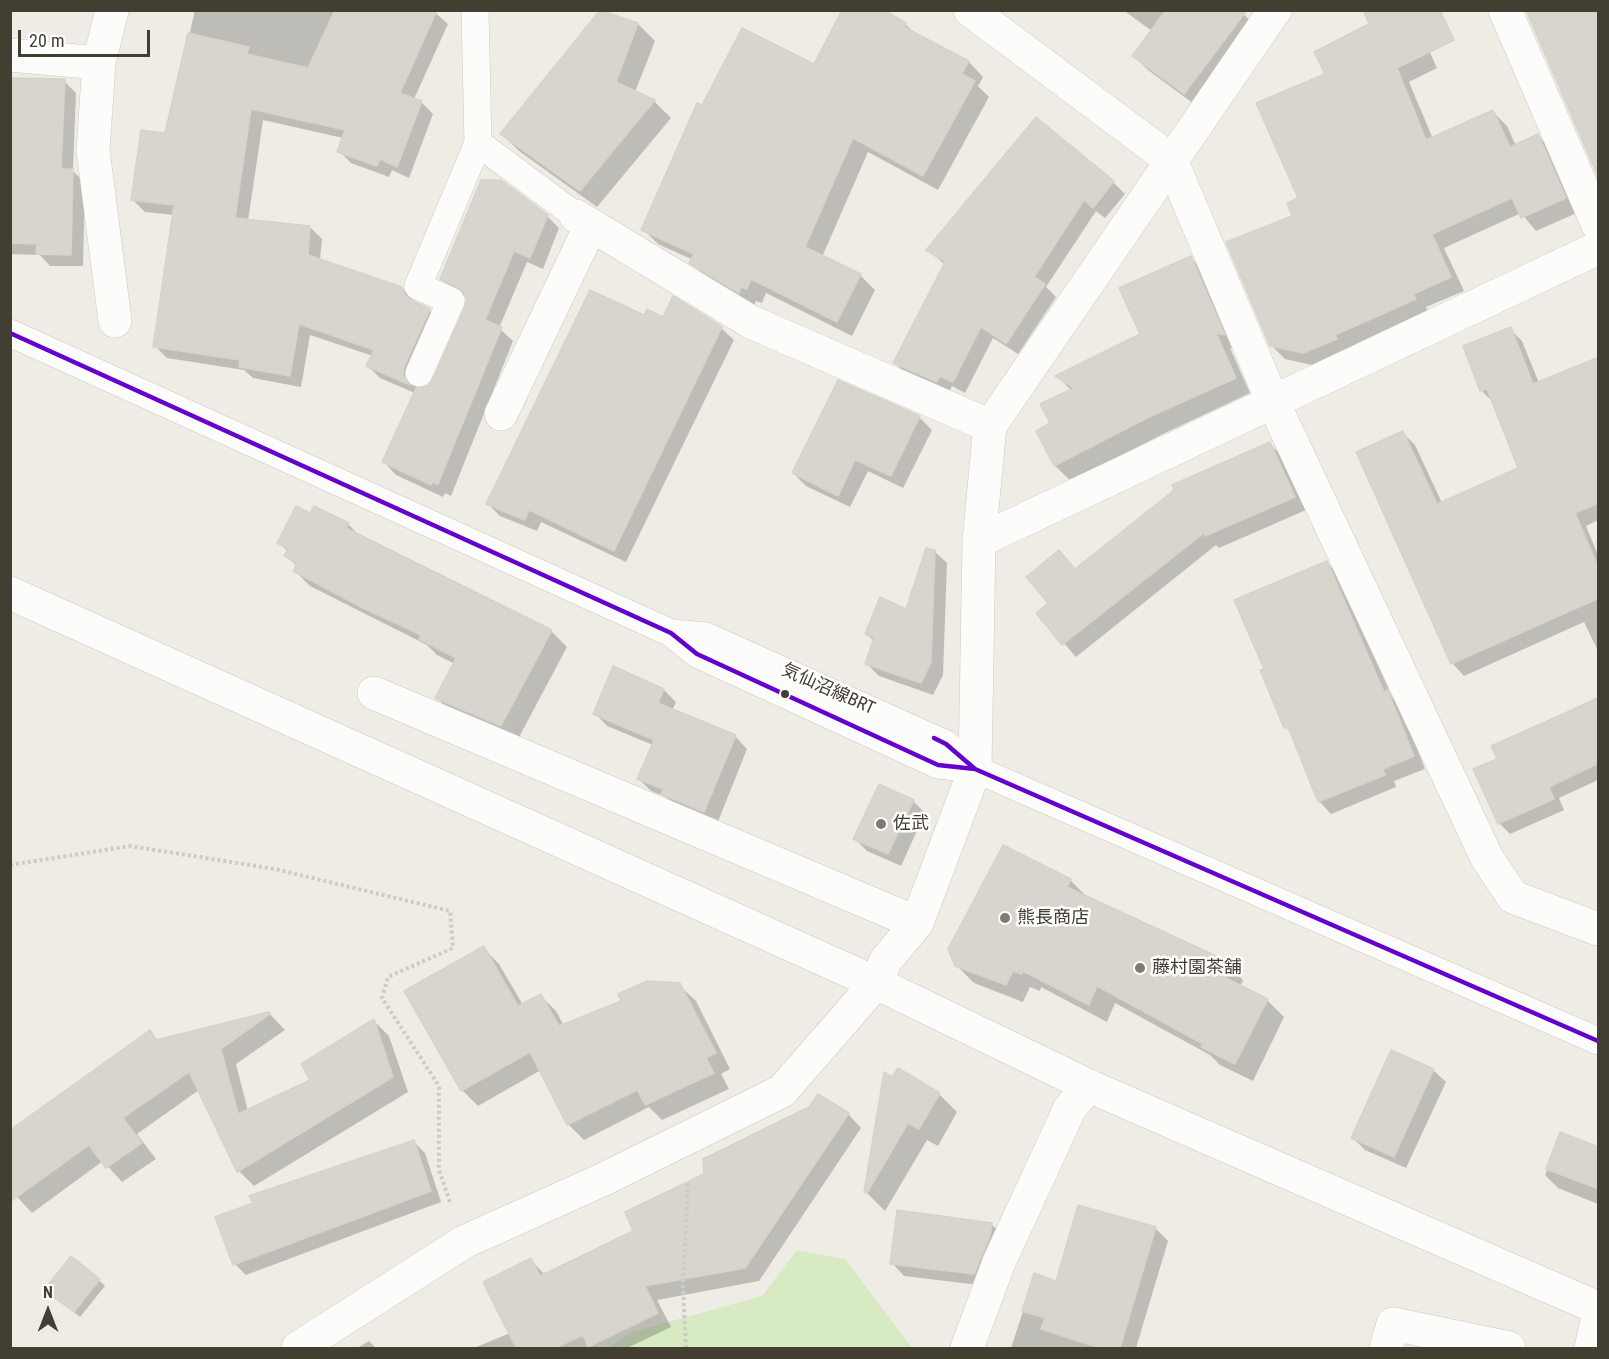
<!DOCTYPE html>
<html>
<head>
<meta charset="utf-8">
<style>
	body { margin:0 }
	#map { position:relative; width:1609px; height:1359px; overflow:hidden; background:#eeece5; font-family:"Roboto Condensed",sans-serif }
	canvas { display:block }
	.frame { position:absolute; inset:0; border:12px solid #433e32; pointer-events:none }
	.north { position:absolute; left:18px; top:1281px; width:60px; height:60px; -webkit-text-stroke:4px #fff; paint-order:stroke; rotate:0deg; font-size:16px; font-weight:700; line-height:24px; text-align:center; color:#433e32 }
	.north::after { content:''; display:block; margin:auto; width:21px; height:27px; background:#433e32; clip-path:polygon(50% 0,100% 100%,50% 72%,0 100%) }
	.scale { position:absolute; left:18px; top:30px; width:132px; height:27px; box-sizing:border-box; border:3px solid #433e32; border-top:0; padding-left:8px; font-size:18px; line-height:21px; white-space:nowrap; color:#433e32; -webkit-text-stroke:4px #fff; paint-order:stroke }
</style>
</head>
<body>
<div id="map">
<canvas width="1609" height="1359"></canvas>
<div class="frame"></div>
<div class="north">N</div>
<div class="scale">20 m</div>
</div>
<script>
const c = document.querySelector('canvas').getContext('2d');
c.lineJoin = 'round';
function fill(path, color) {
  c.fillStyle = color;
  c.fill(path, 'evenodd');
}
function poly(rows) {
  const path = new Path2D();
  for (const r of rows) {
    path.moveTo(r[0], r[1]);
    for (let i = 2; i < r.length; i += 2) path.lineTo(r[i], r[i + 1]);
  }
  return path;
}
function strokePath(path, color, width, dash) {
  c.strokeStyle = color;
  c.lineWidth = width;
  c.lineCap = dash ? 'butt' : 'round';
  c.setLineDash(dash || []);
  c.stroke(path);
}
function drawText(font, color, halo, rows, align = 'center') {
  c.font = font + ' "Roboto Condensed","Noto Sans JP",sans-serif';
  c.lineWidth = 5;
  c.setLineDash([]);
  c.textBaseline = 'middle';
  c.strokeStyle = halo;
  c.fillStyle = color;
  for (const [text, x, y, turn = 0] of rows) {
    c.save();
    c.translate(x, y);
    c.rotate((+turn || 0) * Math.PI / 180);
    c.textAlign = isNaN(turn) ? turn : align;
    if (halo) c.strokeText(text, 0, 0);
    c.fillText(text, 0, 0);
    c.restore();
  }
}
const green = poly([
	[797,1250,845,1259,912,1348,608,1348,632,1332,762,1296]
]);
const shadow = poly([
	[195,10,432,10,448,24,414,99,421,102,433,114,409,178,392,170,389,177,351,163,339,151,343,138,263,120,248,221,310,227,322,239,320,260,402,288,415,303,429,310,441,322,416,380,417,393,429,387,435,380,467,307,466,297,454,291,441,278,547,216,559,228,543,269,527,262,499,328,513,341,451,496,445,493,443,497,396,475,384,462,417,394,380,378,368,366,373,356,310,335,301,387,253,378,244,370,167,358,155,346,174,215,145,212,133,200,166,135],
	[1123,10,1239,10,1258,28,1198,107,1148,70,1134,56,1152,31],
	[602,11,638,24,655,41,635,92,654,101,671,118,597,207,519,151,502,134],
	[1416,21,1437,68,1409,82,1433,139,1493,112,1507,126,1516,146,1538,136,1552,150,1579,212,1536,231,1521,213,1444,248,1464,291,1426,307,1428,313,1317,366,1285,359,1271,345,1294,217,1327,75],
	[905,24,916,34,969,62,983,77,978,86,989,97,938,190,868,152,822,257,860,275,875,290,852,336,766,293,762,303,756,301,754,306,706,277,691,262,693,260,658,244,643,229,703,107,814,66],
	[10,79,64,81,76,93,73,171,85,183,83,266,50,266,40,255,10,254],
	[1113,182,1125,194,1105,218,1096,211,1046,287,1056,297,1018,354,993,338,965,393,952,386,949,393,907,375,895,363,945,265,928,250],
	[1191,258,1206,273,1239,350,1230,348,1250,393,1163,434,1071,481,1055,466,1038,431,1052,424,1072,391,1058,377,1142,335],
	[645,317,721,328,734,340,626,562,541,522,537,531,500,516,488,504],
	[1510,329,1522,341,1539,383,1598,358,1598,520,1586,526,1598,555,1598,651,1584,622,1464,676,1452,663,1403,433,1415,445,1442,503,1520,469,1494,403,1482,391,1465,347],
	[838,382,919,417,932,430,903,488,868,471,850,507,806,486,793,473],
	[1270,444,1282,456,1306,510,1219,548,1216,545,1076,657,1038,614,1050,603,1059,552,1076,570],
	[311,515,348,524,362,538,551,631,567,647,517,741,453,714,437,698,455,664,437,655,427,645,310,586,294,570,297,566,286,556,288,552,279,543],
	[934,551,947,563,943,675,933,695,879,676,867,664,875,642,866,634,906,611],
	[1326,562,1339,575,1392,697,1402,710,1425,769,1394,781,1396,787,1331,814,1319,801,1293,735,1286,727,1266,669],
	[664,690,676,702,672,711,735,736,747,749,717,824,675,806,666,797,651,791,639,779,653,745,607,726,595,713],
	[1598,697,1598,780,1559,798,1564,810,1510,834,1499,823,1499,759,1493,747],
	[913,801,925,813,901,866,867,851,855,839],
	[1070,880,1087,897,1226,962,1243,980,1240,987,1267,1000,1284,1017,1253,1081,1220,1065,1210,1055,1115,1003,1107,1022,1041,987,1040,991,1030,987,1023,1002,974,983,956,965],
	[483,948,499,964,523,1005,540,995,556,1011,564,1026,623,1002,679,985,696,1001,730,1069,721,1074,729,1089,662,1120,649,1107,584,1140,568,1124,541,1070,478,1106,462,1090],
	[269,1013,285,1030,236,1064,248,1111,312,1080,374,1021,389,1036,408,1092,254,1186,239,1171,199,1090,137,1134,156,1159,122,1182,103,1161,32,1213,10,1189,150,1032,158,1041],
	[1433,1070,1446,1082,1406,1168,1365,1150,1353,1138],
	[885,1075,939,1094,957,1112,938,1146,927,1140,885,1211,866,1192],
	[848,1114,861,1128,759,1281,657,1300,671,1327,627,1348,474,1348,510,1333,531,1260,545,1275,635,1231],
	[1561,1134,1598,1148,1598,1204,1558,1188,1545,1175],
	[414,1142,425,1153,441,1202,246,1275,235,1264,255,1204],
	[991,1224,1004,1236,987,1286,904,1276,892,1263],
	[1155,1228,1168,1241,1136,1348,1011,1348,1035,1275,1057,1282],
	[99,1280,105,1286,80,1317,52,1295],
	[369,1341,376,1348,357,1348]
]);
const building = poly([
	[335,10,437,10,400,93,422,101,397,167,380,159,377,166,337,152,345,130,251,109,235,218,310,226,308,255,402,287,405,295,411,300,430,309,404,367,403,375,410,385,366,366,374,350,299,324,290,376,239,367,240,360,153,347,174,205,131,200,141,130,165,133,188,33,249,47,247,54,308,68,335,10],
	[600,10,638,23,616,82,655,100,580,191,500,134,600,10],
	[842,10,884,10,906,23,904,27,969,61,962,74,975,81,923,176,853,138,805,247,861,274,837,322,751,279,747,289,741,287,739,293,689,263,694,254,641,230,697,103,702,105,742,28,814,64,842,10],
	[1166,10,1247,10,1184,94,1132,56,1166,10],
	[1363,10,1440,10,1454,40,1397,68,1426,140,1493,110,1510,147,1538,134,1566,198,1521,218,1512,198,1432,234,1451,277,1413,294,1416,299,1335,335,1337,339,1303,353,1270,346,1226,242,1292,216,1287,203,1298,198,1256,103,1325,74,1314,52,1369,24,1363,10],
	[1526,10,1599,10,1599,179,1526,10],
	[10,78,65,79,61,169,73,169,71,255,36,254,37,244,10,243,10,78],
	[1036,117,1114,181,1093,208,1084,200,1034,277,1045,284,1006,344,981,327,953,382,940,376,937,382,893,363,945,262,926,250,1036,117],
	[481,180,501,180,548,215,530,258,514,251,485,320,502,327,438,484,432,482,431,485,382,462,416,388,428,386,433,379,465,307,467,299,463,291,440,279,481,180],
	[1191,256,1225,335,1216,333,1236,378,1147,418,1054,466,1036,431,1050,423,1040,404,1074,388,1055,376,1140,334,1119,288,1191,256],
	[590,290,644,315,647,309,663,317,673,296,722,327,614,551,529,510,525,520,486,504,590,290],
	[1511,327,1533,384,1599,357,1599,503,1575,513,1599,569,1599,598,1451,664,1356,452,1403,431,1437,504,1518,468,1487,389,1480,391,1463,346,1511,327],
	[838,380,920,416,891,476,855,460,838,496,792,473,838,380],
	[1270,442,1295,497,1205,536,1204,533,1062,645,1036,613,1048,603,1026,577,1059,550,1075,569,1174,490,1172,485,1270,442],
	[296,506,310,513,314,506,349,523,346,528,552,630,501,726,435,698,456,658,419,639,421,635,363,608,293,571,297,563,284,556,288,549,277,543,296,506],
	[926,548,935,550,931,662,921,683,865,664,874,638,865,634,880,597,906,609,926,548],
	[1327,561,1384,692,1388,690,1390,696,1414,756,1383,769,1385,775,1318,802,1288,727,1284,728,1260,670,1264,669,1234,600,1327,561],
	[613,666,664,689,658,703,736,735,704,812,661,794,663,789,637,779,654,740,593,714,613,666],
	[1599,698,1599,763,1549,787,1554,799,1498,824,1473,769,1497,759,1491,746,1599,698],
	[879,784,914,800,888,854,853,839,879,784],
	[1003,845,1071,879,1067,887,1227,961,1220,975,1268,999,1235,1064,1201,1047,1203,1044,1097,986,1089,1005,1023,971,1022,974,1013,971,1006,985,955,966,948,949,1003,845],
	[484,946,518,1006,541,994,559,1026,621,1001,618,994,647,981,680,983,716,1053,706,1058,714,1073,645,1105,637,1090,567,1125,530,1052,461,1091,404,991,484,946],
	[269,1012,270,1014,221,1049,238,1114,310,1080,301,1064,374,1019,393,1077,237,1172,189,1072,123,1118,142,1143,106,1168,89,1145,10,1202,10,1130,150,1030,156,1040,269,1012],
	[1391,1050,1434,1069,1394,1157,1351,1138,1391,1050],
	[898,1068,940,1093,919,1129,908,1123,867,1193,864,1192,884,1072,892,1077,898,1068],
	[818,1094,849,1113,745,1268,645,1286,658,1313,588,1347,583,1335,555,1348,516,1348,483,1282,531,1258,540,1276,633,1231,625,1212,704,1174,703,1159,809,1107,818,1094],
	[1560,1132,1599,1147,1599,1189,1546,1169,1560,1132],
	[414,1140,431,1191,233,1265,215,1217,253,1203,249,1196,414,1140],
	[1078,1205,1156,1227,1120,1348,1100,1348,1041,1329,1045,1318,1022,1311,1034,1273,1056,1281,1078,1205],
	[897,1210,992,1223,990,1236,974,1274,890,1264,897,1210],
	[71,1256,100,1279,74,1312,44,1290,71,1256]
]);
const path = poly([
	[10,865,130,846,275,869,450,911,453,948,388,977,382,998,439,1086,439,1170,451,1205],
	[686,1348,683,1287,688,1181]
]);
const service = poly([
	[478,143,576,216],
	[10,333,671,633,697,654,938,765,975,769],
	[419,373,451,301,418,286,478,143,475,10],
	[671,633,706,636,946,744,975,769,1598,1041]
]);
const minor = poly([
	[112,10,99,63,93,150,115,321],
	[970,10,1171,160,1273,402,1487,858,1513,897,1598,929],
	[1505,10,1598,225],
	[10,55,99,63],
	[576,216,751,322,990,426],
	[501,414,591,225],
	[979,541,1598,248],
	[374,693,917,923],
	[298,1348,464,1242,602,1180,782,1091,876,983,886,960,917,923,975,769,979,541,990,426,1275,10],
	[967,1348,999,1262,1070,1108,1089,1086],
	[1386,1348,1393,1324,1509,1348],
	[1591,1348,1598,1316]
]);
const tertiary = poly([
	[10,593,876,983,1089,1086,1598,1308]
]);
const bus1 = poly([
	[10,333,671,633,697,654,938,765,975,769],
	[934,738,946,744,975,769,1598,1041]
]);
const markers = [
	[785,694,5,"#433e32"],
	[881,824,6,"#7f7b71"],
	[1005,918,6,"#7f7b71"],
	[1140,968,6,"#7f7b71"]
];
const streetNames = [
	["気仙沼線BRT",828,690,24]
];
const poiNames = [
	["佐武",893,824],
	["熊長商店",1017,918],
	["藤村園茶舗",1152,968]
];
fill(green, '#d8eac3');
fill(shadow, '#0003');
fill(building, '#d8d5ce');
strokePath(building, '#d6d3cb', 1.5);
strokePath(service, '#cccac3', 28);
strokePath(minor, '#cccac3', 34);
strokePath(tertiary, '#cccac3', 34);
strokePath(path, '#cccbc5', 4, [3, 3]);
strokePath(service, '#fcfcfb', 27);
strokePath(minor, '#fcfcfb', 33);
strokePath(tertiary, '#fcfcfb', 33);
strokePath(bus1, '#60c', 4.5);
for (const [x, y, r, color] of markers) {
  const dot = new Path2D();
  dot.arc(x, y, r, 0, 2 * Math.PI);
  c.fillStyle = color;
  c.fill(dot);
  strokePath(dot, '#fff', 2);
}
drawText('18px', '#433e32', '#fff', streetNames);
drawText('18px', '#433e32', '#fff', poiNames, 'left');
</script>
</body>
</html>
